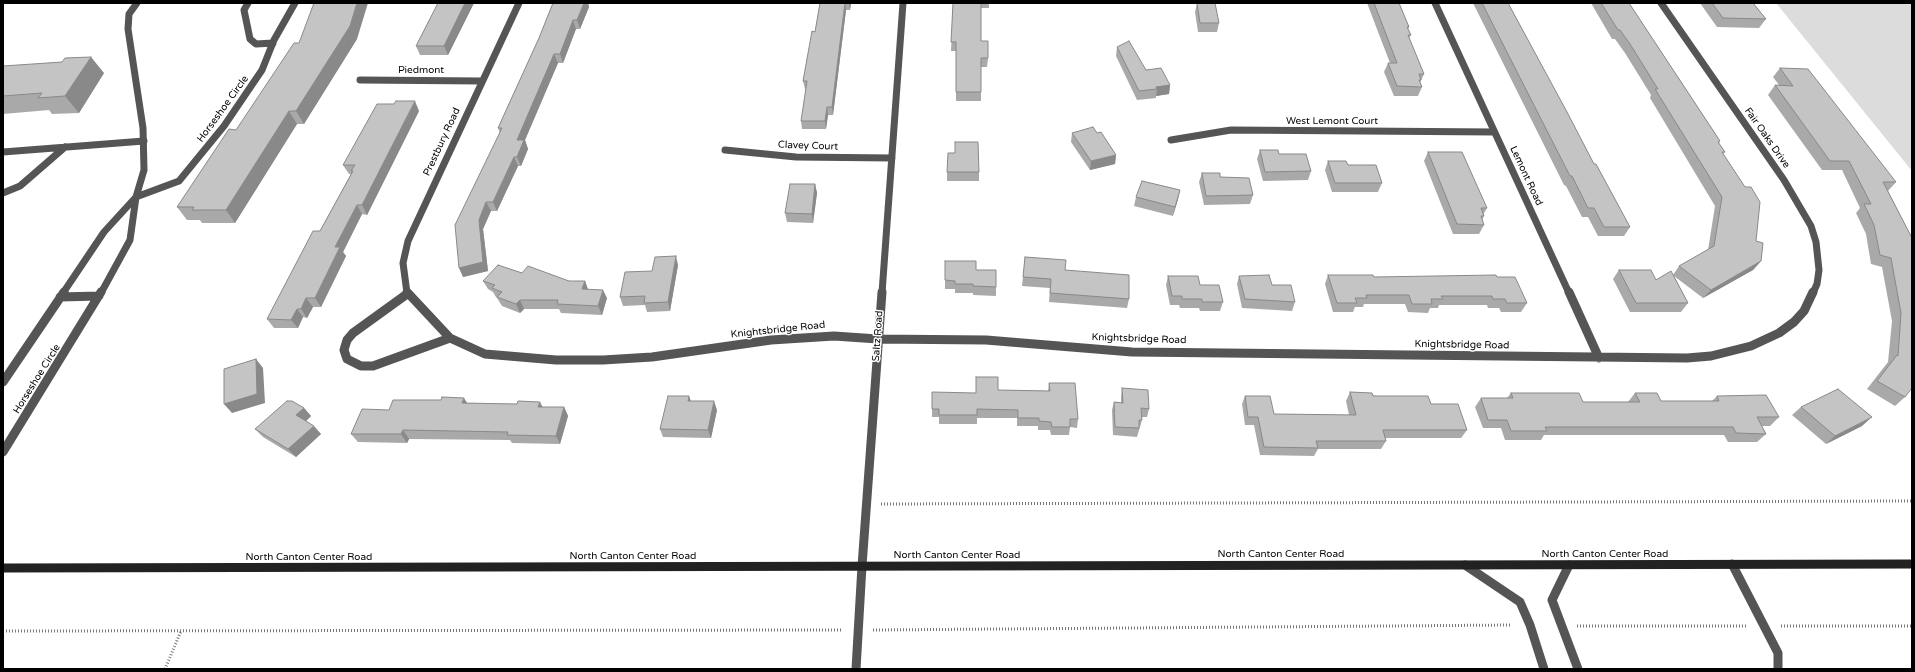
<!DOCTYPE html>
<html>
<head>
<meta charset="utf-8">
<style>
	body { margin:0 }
	#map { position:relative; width:1915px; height:672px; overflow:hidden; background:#fff; font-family:"Varela Round",sans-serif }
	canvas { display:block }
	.frame { position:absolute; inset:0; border:4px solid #000; pointer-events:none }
</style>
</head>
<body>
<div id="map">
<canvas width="1915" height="672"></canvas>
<div class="frame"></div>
</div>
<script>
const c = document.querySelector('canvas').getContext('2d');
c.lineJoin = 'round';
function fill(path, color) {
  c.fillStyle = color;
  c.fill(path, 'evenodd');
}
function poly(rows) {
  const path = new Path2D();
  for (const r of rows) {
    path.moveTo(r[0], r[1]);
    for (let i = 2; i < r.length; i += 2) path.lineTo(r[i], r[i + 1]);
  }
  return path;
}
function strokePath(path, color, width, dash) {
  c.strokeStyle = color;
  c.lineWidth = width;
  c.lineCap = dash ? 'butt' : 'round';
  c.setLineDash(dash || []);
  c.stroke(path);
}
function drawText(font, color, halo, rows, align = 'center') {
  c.font = font + ' "Varela Round",sans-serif';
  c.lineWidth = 3;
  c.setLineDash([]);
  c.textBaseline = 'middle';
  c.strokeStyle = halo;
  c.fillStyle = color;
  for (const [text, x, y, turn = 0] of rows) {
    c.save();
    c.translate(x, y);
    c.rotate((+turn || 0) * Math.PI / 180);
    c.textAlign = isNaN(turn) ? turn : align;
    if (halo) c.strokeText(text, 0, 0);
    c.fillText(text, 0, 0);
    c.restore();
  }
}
const green = poly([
	[1776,3,1912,3,1912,171]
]);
const path = poly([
	[881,504,1912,501],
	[1577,626,1746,626],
	[1781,626,1912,626],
	[873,630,1512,625],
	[3,631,842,630],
	[165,669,181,631]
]);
const serviceFar1 = poly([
	[3,152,144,141],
	[3,193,20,186,65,147]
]);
const service = poly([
	[1732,564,1778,653,1778,669],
	[1465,565,1520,602,1530,625,1544,669],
	[1569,565,1552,600,1578,669]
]);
const minorFar1 = poly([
	[248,3,244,10,250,39,256,44,273,43],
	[1435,3,1569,293],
	[1661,3,1784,180,1811,226,1816,242,1819,270,1817,284,1813,293],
	[360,80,482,81],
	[1171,140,1231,130,1494,132],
	[725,150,796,157,892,158],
	[63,293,104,232,136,197,179,181,224,126,262,70,274,40,295,3],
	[101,293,130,240,136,197,144,170,143,128,128,29,129,14,137,3],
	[407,293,403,263,408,241,519,3],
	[882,293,903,3]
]);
const minor = poly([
	[407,292,450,338,485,354,556,360,603,360,652,357,771,340,834,336,878,339,986,340,1132,352,1687,358,1711,356,1751,346,1779,333,1794,322,1804,311,1813,292],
	[1569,292,1599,358],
	[407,294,353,333,347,340,344,350,347,359,361,366,373,366,450,338],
	[60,297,99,296],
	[3,382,64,292],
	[3,452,101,292],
	[862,566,882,292]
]);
const tertiary = poly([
	[856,669,862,566]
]);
const secondary = poly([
	[3,568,1912,564]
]);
const wall = poly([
	[442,3,474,3,448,55,420,55,416,46],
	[553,3,588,3,589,7,580,29,576,29,563,63,558,63,525,140,528,149,521,166,518,166,497,211,491,211,483,229,488,271,463,277,500,133,498,128,539,38],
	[820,3,851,3,850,10,846,10,833,115,828,115,826,129,802,129,801,121,806,89,805,89,803,81,815,32],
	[953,3,989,3,989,8,981,8,981,41,988,58,987,67,981,67,981,101,956,101,956,51,951,51],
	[1197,3,1219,23,1217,32,1198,32,1195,12],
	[1367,3,1399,3,1409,27,1408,29,1411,35,1409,38,1424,74,1420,83,1422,87,1418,96,1394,96,1384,72,1388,63,1390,63],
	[1473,3,1508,3,1594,164,1630,227,1624,236,1598,236,1588,217,1582,217,1566,186,1564,185],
	[1591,3,1629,3,1720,141,1719,143,1725,152,1723,154,1756,241,1761,261,1753,270,1703,298,1674,276,1688,303,1681,312,1630,312,1613,279,1619,270,1656,280,1673,275,1679,266,1708,250,1715,206,1650,98,1651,95,1625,53,1615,39,1612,39],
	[1700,3,1753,3,1766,19,1759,28,1717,27],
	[357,39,304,124,297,124,235,223,202,223,200,220,187,220,177,207,236,130,299,43],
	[1117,47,1146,70,1170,85,1169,94,1156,96,1156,98,1137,100,1116,56],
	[3,66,104,73,79,113,52,114,49,110,3,114],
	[1780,68,1896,182,1888,191,1912,238,1905,397,1895,406,1867,389,1888,362,1892,321,1882,267,1871,264,1866,234,1856,213,1860,208,1842,170,1822,170,1768,95,1775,85,1779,85,1773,77],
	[419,111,367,215,362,214,343,252,346,256,321,307,313,307,307,318,303,317,298,328,274,328,267,319,320,231,351,174,349,174,343,165],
	[1072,133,1097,133,1116,155,1115,164,1090,170,1071,142],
	[1260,150,1279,154,1311,171,1308,180,1263,181,1257,159],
	[1428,152,1487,208,1483,215,1484,216,1482,220,1484,225,1479,234,1453,234,1424,161],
	[1328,161,1348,165,1382,183,1378,192,1332,192,1325,170],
	[947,172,979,172,979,181,947,181],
	[1202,173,1220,177,1253,195,1250,204,1204,205,1199,182],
	[815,184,817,193,813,223,787,222,785,213],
	[1180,190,1178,199,1173,216,1134,206,1136,197],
	[1025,257,1065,270,1129,299,1127,308,1049,302,1050,288,1022,286],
	[678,265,670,311,647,312,645,305,623,306,620,297,652,271],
	[976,270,996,287,996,296,973,295,973,293,955,293,955,289,945,289,945,280],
	[522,273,569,281,585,281,588,289,607,298,602,315,561,313,559,309,524,309,520,313,502,306,497,298,496,297,493,292,488,289,483,281],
	[1328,275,1374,277,1497,277,1527,303,1521,312,1501,312,1499,308,1488,308,1487,305,1439,305,1438,308,1430,308,1428,313,1408,312,1405,304,1364,304,1363,307,1355,307,1353,312,1333,312,1325,284],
	[1168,276,1200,285,1223,302,1220,311,1200,311,1199,308,1180,308,1179,305,1170,305,1166,285],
	[1239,276,1272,285,1295,302,1292,311,1242,308,1237,284],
	[1049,383,1078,419,1077,428,1070,427,1069,435,1051,435,1050,430,1038,430,1038,426,1017,426,1017,418,977,418,977,424,939,424,939,417,932,417,932,409,976,393,998,390,1048,391],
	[1122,388,1149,409,1147,417,1142,417,1142,420,1137,437,1113,435,1112,410,1114,402,1121,403,1121,397],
	[1350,392,1431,404,1467,430,1461,438,1385,438,1386,441,1381,449,1318,449,1314,456,1260,455,1254,425,1245,425,1242,404,1245,396,1274,414,1349,415,1346,401],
	[1511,393,1583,402,1628,402,1635,393,1661,401,1712,401,1717,396,1779,417,1770,426,1762,426,1766,434,1757,442,1728,442,1724,435,1544,435,1541,440,1505,440,1501,428,1483,428,1475,407,1481,398,1507,398],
	[691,401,717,410,711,438,663,437,660,429],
	[467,403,542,407,564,407,568,416,560,444,512,443,510,440,409,439,407,443,358,442,351,434,389,410],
	[1801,407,1862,426,1826,444,1792,415],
	[304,408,311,416,306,421,321,434,296,457,263,437,255,429]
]);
const shadedWall = poly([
	[357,3,368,3,357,39,304,124,296,111],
	[465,3,474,3,448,55,444,46],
	[584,3,588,3,589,7,580,29,577,20],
	[845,3,846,10,833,115,832,107],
	[849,3,851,3,850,10],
	[573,20,576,29,563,63,560,54],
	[554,54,558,63,525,140,528,149,521,166,517,157,517,140],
	[91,57,104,73,79,113,65,96],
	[1170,85,1169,94,1156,96,1157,89,1156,87],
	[415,101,419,111,367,215,362,205],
	[827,107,828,115,826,129,825,121],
	[289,111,297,124,235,223,226,210],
	[1116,155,1115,164,1090,170,1091,161],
	[514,157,518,166,497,211,493,202],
	[815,184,817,193,813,223,812,214],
	[1180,190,1178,199,1173,216,1175,207],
	[486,202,491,211,483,229,488,271,463,277,459,268],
	[357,205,362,214,343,252,346,256,321,307,315,298,335,247],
	[676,256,678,265,670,311,668,302],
	[1761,261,1753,270,1703,298,1711,290],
	[585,281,588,290,582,289],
	[603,290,607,298,602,315,598,306],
	[306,298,313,307,307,318,301,309],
	[520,300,524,309,520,313,516,304],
	[297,309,303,317,298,328,291,320],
	[256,359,263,368,265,403,232,413,224,404],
	[689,396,692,404,688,401],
	[464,398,469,406,462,403],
	[714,401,717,410,711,438,708,430],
	[540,402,544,410,538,407],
	[564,407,568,416,560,444,556,436],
	[304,408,311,416,303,424,296,415],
	[1872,417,1862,426,1826,444,1835,436],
	[314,426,321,434,296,457,288,449],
	[403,430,409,439,407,443,401,434]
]);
const building = poly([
	[314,3,357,3,350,26,296,111,289,111,226,210,192,210,194,207,177,207,229,129,236,130,294,43,299,43,314,3],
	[438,3,465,3,444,46,416,46,438,3],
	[553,3,584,3,577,20,573,20,560,54,554,54,517,140,524,140,517,157,514,157,493,202,486,202,479,220,483,262,459,268,455,225,502,128,498,128,539,38,553,3],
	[820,3,845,3,832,107,827,107,825,121,801,121,807,81,803,81,812,31,815,32,820,3],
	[953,3,981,3,981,41,988,41,988,58,981,58,981,92,956,92,956,42,951,42,953,3],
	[1197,3,1215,3,1219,23,1200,23,1197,3],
	[1374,3,1399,3,1409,27,1407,27,1411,35,1408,35,1424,74,1419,74,1421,80,1419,80,1422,87,1397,86,1388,63,1397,63,1374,3],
	[1482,3,1508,3,1567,112,1594,164,1596,164,1630,227,1604,227,1594,208,1588,208,1572,176,1570,176,1482,3],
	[1601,3,1629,3,1720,141,1718,142,1725,152,1722,152,1745,187,1751,187,1760,202,1756,241,1763,243,1761,261,1711,290,1679,266,1714,246,1722,197,1655,89,1658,89,1630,44,1620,30,1618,30,1601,3],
	[1712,3,1753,3,1766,19,1723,18,1712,3],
	[1129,41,1146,70,1161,68,1170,85,1156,87,1157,89,1139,91,1117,47,1129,41],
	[91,57,65,96,38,98,42,93,3,96,3,66,62,62,65,58,91,57],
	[1780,68,1808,69,1896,182,1883,182,1912,238,1912,388,1905,397,1877,381,1897,355,1898,356,1901,313,1891,258,1880,255,1874,225,1864,204,1871,204,1849,161,1830,161,1775,85,1793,86,1780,68],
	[396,101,415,101,362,205,357,205,335,247,340,247,315,298,306,298,301,309,297,309,291,320,267,319,313,231,320,231,353,171,351,171,355,165,343,165,377,104,394,104,396,101],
	[1093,127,1097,133,1101,132,1116,155,1091,161,1072,133,1093,127],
	[955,142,978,142,979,172,947,172,948,153,955,153,955,142],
	[1260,150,1278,150,1279,154,1306,154,1311,171,1265,172,1260,150],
	[1428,152,1462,152,1487,208,1481,208,1484,216,1481,216,1484,225,1457,224,1428,152],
	[1328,161,1346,161,1348,165,1376,165,1382,183,1335,183,1328,161],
	[1202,173,1220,173,1220,177,1249,178,1253,195,1206,196,1202,173],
	[1142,181,1180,190,1175,207,1136,197,1142,181],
	[790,184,815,184,812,214,785,213,790,184],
	[676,256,668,302,644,303,645,296,620,297,625,272,652,271,655,257,676,256],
	[1025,257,1066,260,1065,270,1129,275,1129,299,1050,293,1051,279,1023,277,1025,257],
	[945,261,976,261,976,270,996,270,996,287,973,286,973,284,955,284,955,281,945,280,945,261],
	[498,265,522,273,528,266,569,281,585,281,582,289,603,290,598,306,557,304,558,300,520,300,516,304,497,297,502,292,492,288,495,285,483,281,498,265],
	[1619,270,1651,270,1656,280,1671,271,1688,303,1636,303,1619,270],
	[1269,275,1272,285,1291,285,1295,302,1245,299,1239,276,1269,275],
	[1328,275,1373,275,1374,277,1496,275,1497,277,1515,277,1527,303,1507,303,1505,299,1493,299,1492,296,1441,296,1443,299,1431,299,1432,304,1412,304,1409,295,1366,295,1367,298,1355,298,1357,303,1337,303,1328,275],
	[1168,276,1198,276,1200,285,1219,285,1223,302,1202,302,1202,299,1182,299,1182,296,1172,296,1168,276],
	[256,359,257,394,224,404,224,369,256,359],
	[976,377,998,377,998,390,1050,391,1049,383,1075,383,1078,419,1070,419,1070,427,1052,427,1051,422,1039,421,1039,418,1018,418,1018,410,977,409,977,415,939,415,939,409,932,409,932,392,976,393,976,377],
	[1122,388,1148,390,1149,409,1141,408,1142,420,1139,420,1139,428,1115,427,1114,402,1123,403,1122,388],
	[1838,389,1872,417,1835,436,1801,407,1838,389],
	[1350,392,1372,393,1373,396,1428,396,1431,404,1458,404,1467,430,1383,430,1386,441,1316,441,1318,448,1264,447,1258,417,1248,417,1245,396,1270,396,1274,414,1356,415,1350,392],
	[1511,393,1579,393,1583,402,1640,402,1635,393,1657,393,1661,401,1719,401,1717,396,1766,395,1779,417,1757,417,1766,434,1736,433,1733,427,1545,427,1547,431,1511,431,1507,420,1488,420,1481,398,1513,398,1511,393],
	[668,396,689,396,688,401,714,401,708,430,660,429,668,396],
	[442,397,464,398,462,403,517,404,518,401,540,402,538,407,564,407,556,436,507,435,508,432,403,430,401,434,351,434,362,409,389,410,393,400,441,400,442,397],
	[287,401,292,401,304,408,296,415,314,426,288,449,255,429,287,401]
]);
const streetNames = [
	["Piedmont",421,70],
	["Horseshoe Circle",223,109,-54],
	["West Lemont Court",1332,121],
	["Fair Oaks Drive",1767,138,55],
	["Prestbury Road",442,142,-65],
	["Clavey Court",808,146,2],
	["Lemont Road",1526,176,65],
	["Knightsbridge Road",778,330,-6],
	["Saltz Road",878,336,-86],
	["Knightsbridge Road",1139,339,2],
	["Knightsbridge Road",1462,345,1],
	["Horseshoe Circle",37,379,-58],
	["North Canton Center Road",1281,554],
	["North Canton Center Road",1605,554],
	["North Canton Center Road",957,555],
	["North Canton Center Road",633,556],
	["North Canton Center Road",309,557]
];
fill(green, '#dcdcdc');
strokePath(path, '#777', 3, [1, 2]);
strokePath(serviceFar1, '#555', 7);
strokePath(service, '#555', 9);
strokePath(minorFar1, '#555', 7);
strokePath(minor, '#555', 9);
strokePath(tertiary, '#555', 9);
strokePath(secondary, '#222', 9);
fill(wall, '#a9a9a9');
fill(shadedWall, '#898989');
fill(building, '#c4c4c4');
strokePath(building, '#898989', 1);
drawText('10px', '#000', '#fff', streetNames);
</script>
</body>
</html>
